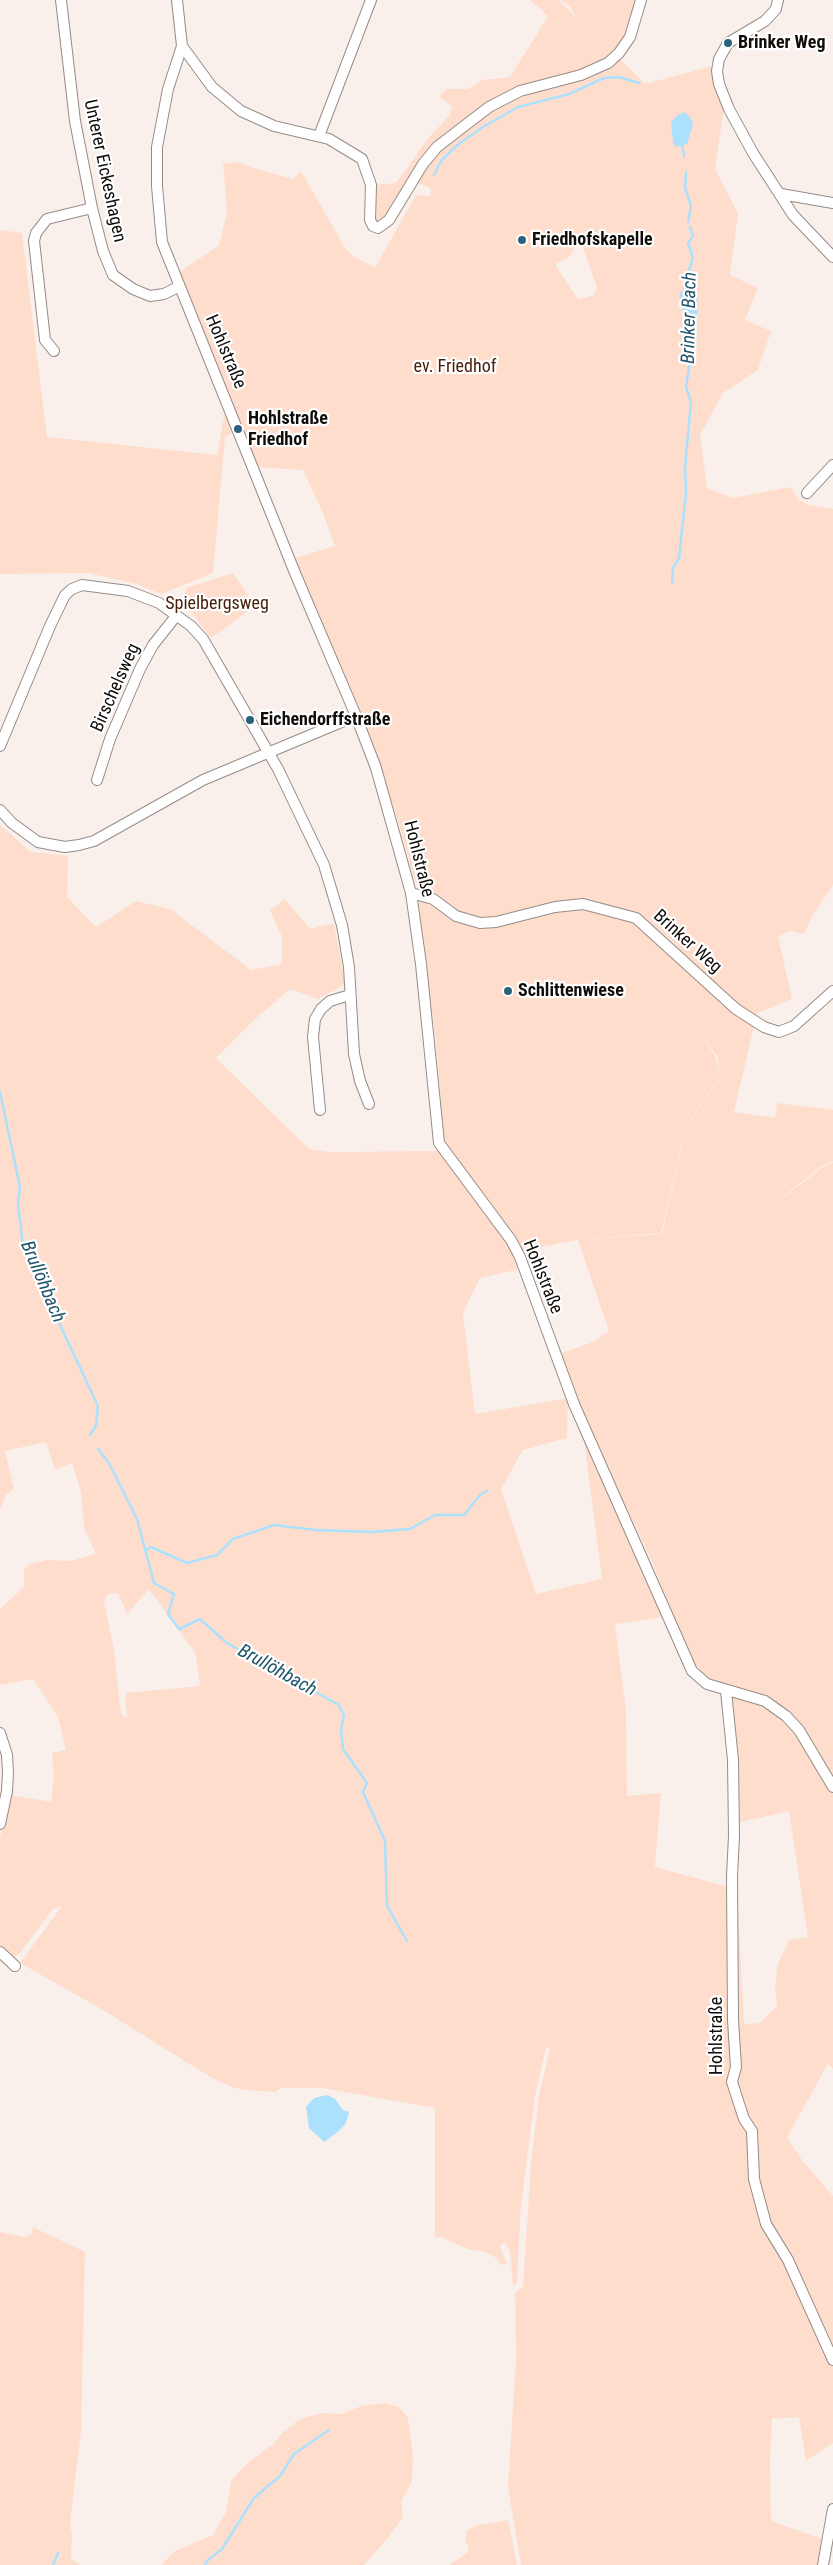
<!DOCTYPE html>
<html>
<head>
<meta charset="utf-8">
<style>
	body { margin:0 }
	canvas { display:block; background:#faf0eb }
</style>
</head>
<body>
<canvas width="833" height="2565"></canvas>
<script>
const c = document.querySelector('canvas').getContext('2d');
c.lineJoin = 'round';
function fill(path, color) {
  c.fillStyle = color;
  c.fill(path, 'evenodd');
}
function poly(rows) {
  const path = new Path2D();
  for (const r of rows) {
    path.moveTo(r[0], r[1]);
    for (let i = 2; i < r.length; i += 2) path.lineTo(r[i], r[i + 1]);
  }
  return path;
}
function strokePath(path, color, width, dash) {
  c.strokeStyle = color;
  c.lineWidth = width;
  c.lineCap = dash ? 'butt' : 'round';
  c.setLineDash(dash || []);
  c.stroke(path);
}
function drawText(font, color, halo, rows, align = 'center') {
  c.font = font + ' "Roboto Condensed",sans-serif';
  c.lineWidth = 4.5;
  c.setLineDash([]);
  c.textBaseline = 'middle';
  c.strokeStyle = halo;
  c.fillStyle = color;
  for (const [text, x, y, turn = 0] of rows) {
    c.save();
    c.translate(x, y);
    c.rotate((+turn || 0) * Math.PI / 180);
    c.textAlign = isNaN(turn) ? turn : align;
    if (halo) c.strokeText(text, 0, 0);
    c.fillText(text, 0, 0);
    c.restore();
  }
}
const green = poly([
	[530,0,559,0,577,19,570,7,561,0,636,0,624,36,614,53,645,84,713,66,724,108,715,169,738,213,730,275,758,288,745,320,771,331,758,370,723,393,700,435,707,488,733,498,790,487,799,500,809,505,833,509,833,885,811,918,804,934,789,931,778,936,792,999,753,1015,732,999,719,1003,754,1026,734,1112,775,1118,777,1103,833,1110,833,1161,819,1168,749,1224,820,1169,833,1162,833,1781,795,1717,767,1699,713,1683,688,1658,654,1566,577,1401,559,1354,593,1342,609,1331,578,1240,662,1234,686,1127,720,1078,718,1058,703,1036,716,1058,720,1077,686,1126,661,1233,577,1240,521,1251,520,1269,480,1278,463,1313,475,1414,568,1398,567,1438,523,1450,501,1489,536,1594,602,1579,583,1432,663,1617,615,1624,626,1711,627,1796,661,1793,655,1867,725,1886,737,1886,744,2024,760,2023,777,2006,775,1987,778,1964,789,1940,808,1937,789,1811,737,1823,729,1694,764,1704,784,1718,798,1733,833,1794,833,2069,828,2064,787,2137,802,2160,833,2196,833,2443,806,2461,799,2417,772,2419,770,2460,771,2521,825,2540,821,2565,521,2565,508,2487,516,2359,515,2293,523,2287,531,2162,539,2096,550,2048,546,2048,535,2096,521,2206,517,2283,513,2286,510,2251,505,2243,500,2246,507,2264,501,2265,494,2256,485,2252,467,2249,442,2237,435,2238,435,2108,322,2088,281,2088,276,2092,247,2090,234,2088,212,2078,98,2007,20,1963,62,1906,53,1909,19,1954,14,1957,9,1956,0,1947,0,1838,10,1795,51,1802,54,1776,52,1753,66,1750,58,1717,33,1679,0,1685,0,1609,24,1587,24,1570,29,1564,47,1560,71,1561,96,1554,84,1528,81,1492,72,1463,55,1470,46,1442,5,1451,14,1489,6,1495,0,1510,0,825,31,852,68,856,67,897,96,927,136,901,170,909,251,970,282,964,282,937,270,910,285,899,310,929,334,923,345,984,318,999,290,989,253,1021,216,1058,309,1149,328,1152,439,1151,442,1141,442,1119,436,1043,418,905,420,901,479,926,554,910,581,907,634,919,664,946,674,943,639,914,584,901,480,921,459,913,420,888,415,881,399,824,370,736,295,558,335,546,322,511,303,470,253,467,238,429,225,437,213,573,161,594,137,584,88,573,0,574,0,230,22,233,47,437,217,455,225,413,230,407,178,287,181,271,219,245,227,212,223,164,240,162,253,168,293,179,301,171,344,246,352,255,375,268,416,195,431,196,431,188,411,181,389,220,373,226,371,185,396,183,429,137,450,115,452,107,439,96,446,89,468,89,482,80,510,77,548,16,574,30,548,16],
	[580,238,597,288,594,295,578,299,556,266,556,264,570,256],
	[149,1589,196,1654,200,1686,125,1693,127,1718,121,1714,114,1650,104,1602,108,1594,118,1593,127,1614],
	[233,573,255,606,211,638,183,601,186,588],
	[33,2227,85,2252,81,2432,70,2523,72,2535,71,2558,80,2565,0,2565,0,2232,24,2237,32,2234],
	[385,2403,399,2407,408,2418,413,2456,412,2482,401,2501,403,2517,389,2537,364,2565,161,2565,175,2551,213,2535,226,2512,231,2481,246,2464,274,2443,284,2431,300,2419,322,2413,342,2414,361,2406],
	[508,2520,517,2565,449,2565,467,2553,469,2547,465,2540,467,2531,475,2526]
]);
const water = poly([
	[685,112,691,119,693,125,687,144,676,147,673,143,671,121,678,115],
	[683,289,689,289,698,300,696,339,693,344,690,343,679,296],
	[327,2095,335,2099,343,2110,349,2112,346,2123,339,2131,324,2142,309,2128,306,2107,314,2098]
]);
const stream = poly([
	[682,145,684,156],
	[686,172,685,188,691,206,688,222],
	[434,175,441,161,456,146,483,127,518,107,569,94,604,78,619,77,639,83],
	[690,227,693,236,688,243,693,258,689,270,694,278,691,294],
	[672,583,673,568,679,558,686,494,685,467,691,402,686,387,693,342],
	[0,1092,20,1187,18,1204,23,1246,98,1406,96,1425,90,1435],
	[98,1449,109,1463,137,1519,154,1583,174,1594,168,1614,179,1629,200,1619,227,1643,339,1705,344,1716,341,1729,343,1749,367,1783,363,1792,385,1841,387,1906,407,1941],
	[145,1551,151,1547,187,1563,217,1555,233,1539,274,1525,316,1530,371,1532,410,1529,435,1515,464,1515,480,1495,487,1491],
	[53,2565,58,2553],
	[205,2565,207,2561,222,2549,254,2498,280,2476,294,2454,329,2430]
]);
const street = poly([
	[61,0,75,121,92,208,103,251,113,275,133,289,150,296,164,294,178,287],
	[177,0,182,46,168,89,157,147,157,186,162,242,295,573,356,716,376,768,411,893,421,964,439,1143,511,1240,520,1257,574,1404,692,1671,707,1684,765,1701,786,1716,799,1730,833,1787],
	[778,0,776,9,765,21,728,43,719,59,717,71,719,84,729,109,753,153,793,215,833,257],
	[182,46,212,87,241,111,274,126,329,139,362,159,371,185,370,220,373,226,378,228,389,220,423,164,437,147,489,107,520,91,581,75,608,63,619,53,630,37,641,0],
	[319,136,371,0],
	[781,194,833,203],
	[54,351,45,340,34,241,36,233,47,219,92,208],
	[807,493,833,465],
	[0,746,50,626,65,595,72,589,82,585,128,591,159,603,191,626,203,639,278,769,324,865,342,925,349,967,354,1054,360,1081,369,1104],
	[97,780,110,739,140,669,153,645,176,616],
	[0,810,12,823,38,842,65,847,79,845,94,841,203,780,356,716],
	[411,893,433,899,456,916,480,923,496,922,555,907,583,904,636,918,736,1009,764,1027,779,1032,794,1026,833,991],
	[320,1110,313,1037,315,1019,321,1009,330,1001,350,995],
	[726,1691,733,1760,734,1836,732,1876,733,2020,736,2067,732,2082,744,2119,752,2131,754,2179,766,2224,788,2260,833,2360],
	[0,1733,7,1755,8,1773,7,1791,0,1824],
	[0,1952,15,1966],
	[823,2565,833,2509]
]);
const markers = [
	[728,43,5,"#2a627c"],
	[522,240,5,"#2a627c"],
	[238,429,5,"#2a627c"],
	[250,720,5,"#2a627c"],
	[508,991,5,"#2a627c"]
];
const poiNames = [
	["Brinker Weg",738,43],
	["Friedhofskapelle",532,240],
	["Hohlstraße",248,419],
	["Friedhof",248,440],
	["Eichendorffstraße",260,720],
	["Schlittenwiese",518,991]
];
const streetNames = [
	["Unterer Eickeshagen",104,171,78],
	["Hohlstraße",225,352,67],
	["Birschelsweg",116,688,-66],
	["Hohlstraße",418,859,76],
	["Brinker Weg",687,942,42],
	["Hohlstraße",542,1277,68],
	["Hohlstraße",717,2036,-90]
];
const parkNames = [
	["ev. Friedhof",455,367],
	["Spielbergsweg",217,604]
];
const waterNames = [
	["Brinker Bach",690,318,-89],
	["Brullöhbach",42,1282,67],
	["Brullöhbach",277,1671,29]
];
fill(green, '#ffddcd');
fill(water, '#abe1fd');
strokePath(stream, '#abe1fd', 2.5);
strokePath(street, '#958c87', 12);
strokePath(street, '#fff', 10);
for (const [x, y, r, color] of markers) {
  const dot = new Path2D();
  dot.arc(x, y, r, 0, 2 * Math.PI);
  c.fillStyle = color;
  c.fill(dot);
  strokePath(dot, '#fff', 2);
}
drawText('bold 18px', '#0f0c0a', '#fff', poiNames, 'left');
drawText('18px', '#0f0c0a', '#fff', streetNames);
drawText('18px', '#48200a', '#fff', parkNames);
drawText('italic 19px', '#20556e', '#fff', waterNames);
</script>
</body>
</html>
